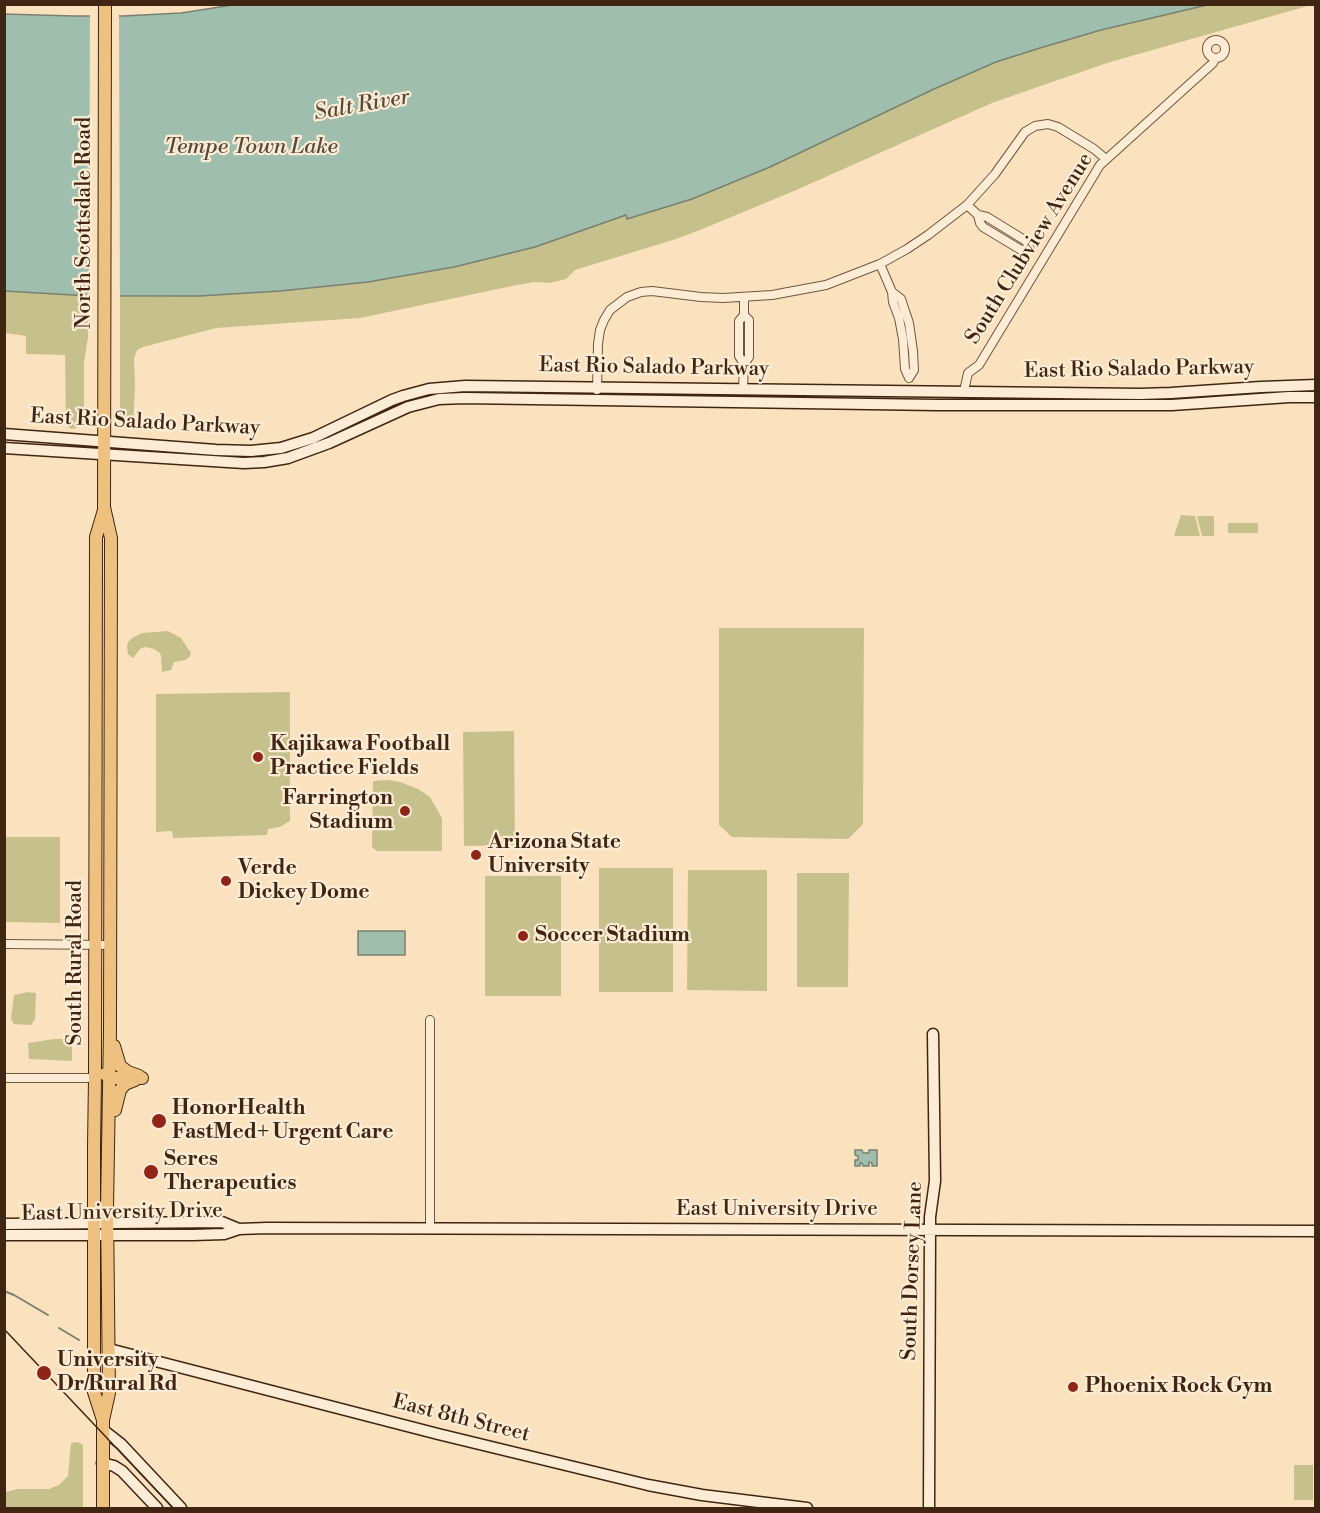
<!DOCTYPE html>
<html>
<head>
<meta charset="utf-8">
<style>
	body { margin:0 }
	#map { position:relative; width:1320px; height:1513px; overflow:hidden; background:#fbe2bf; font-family:"Libre Bodoni",serif }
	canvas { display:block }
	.frame { position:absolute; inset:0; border:6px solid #402612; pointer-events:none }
</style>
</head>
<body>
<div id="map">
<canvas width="1320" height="1513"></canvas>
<div class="frame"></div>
</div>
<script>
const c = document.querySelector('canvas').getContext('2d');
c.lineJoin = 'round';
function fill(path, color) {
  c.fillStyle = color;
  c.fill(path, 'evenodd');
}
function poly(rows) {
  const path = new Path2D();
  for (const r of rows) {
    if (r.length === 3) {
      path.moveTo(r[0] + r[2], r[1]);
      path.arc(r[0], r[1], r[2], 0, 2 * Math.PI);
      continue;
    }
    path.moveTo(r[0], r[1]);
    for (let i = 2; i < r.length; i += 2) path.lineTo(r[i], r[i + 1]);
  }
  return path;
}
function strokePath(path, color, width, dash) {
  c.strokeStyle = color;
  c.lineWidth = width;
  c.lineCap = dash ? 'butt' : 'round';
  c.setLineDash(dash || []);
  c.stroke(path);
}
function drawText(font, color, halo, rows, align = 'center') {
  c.font = font + ' "Libre Bodoni",serif';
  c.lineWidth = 4.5;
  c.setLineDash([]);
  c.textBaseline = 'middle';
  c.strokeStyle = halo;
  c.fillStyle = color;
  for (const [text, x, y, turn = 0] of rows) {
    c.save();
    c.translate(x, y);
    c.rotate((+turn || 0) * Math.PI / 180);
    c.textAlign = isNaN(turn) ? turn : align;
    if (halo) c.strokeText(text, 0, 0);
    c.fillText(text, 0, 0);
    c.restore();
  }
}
const green = poly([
	[1207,5,1311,5,1107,63,992,103,794,191,700,230,676,239,575,270,566,279,550,283,534,282,517,285,360,318,216,328,143,347,137,350,134,359,135,385,133,428,126,429,120,420,120,297,199,296,280,291,368,282,535,247,626,215,627,219,770,167,934,89,996,62,1040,48,1101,30],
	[4,291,89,296,88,337,84,363,84,420,76,428,72,429,66,426,65,355,26,354,26,336,5,333],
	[1181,515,1195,516,1200,536,1174,536],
	[1197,516,1214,516,1214,536,1202,536],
	[1228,523,1258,523,1258,533,1228,533],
	[719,628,864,628,863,824,848,839,732,837,719,825],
	[168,631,181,638,191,653,190,656,186,660,174,662,171,670,162,672,161,656,160,653,154,649,144,647,140,649,133,658,128,654,127,646,128,642,132,638,142,633],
	[290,692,290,821,280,827,268,829,267,835,173,838,172,831,156,832,156,694],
	[514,731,515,845,464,846,463,732],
	[388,780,400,782,418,789,430,797,442,818,442,851,377,851,372,847,373,781],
	[5,837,60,837,60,923,5,922],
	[599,868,673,868,673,992,599,992],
	[688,870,767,870,767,991,687,990],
	[797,873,849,873,848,987,797,987],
	[485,876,561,876,561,996,485,996],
	[28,992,36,993,35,1019,31,1025,14,1024,11,1019,14,995],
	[54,1039,72,1039,72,1061,29,1059,28,1043],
	[78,1442,83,1445,83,1508,5,1508,5,1492,18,1489,49,1489,59,1485,68,1476,71,1443],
	[1294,1465,1313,1465,1313,1500,1294,1500]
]);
const water = poly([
	[239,4,1207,5,1101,30,1040,48,996,62,934,89,770,167,692,199,627,219,626,215,535,247,454,267,368,282,280,291,199,296,89,296,5,291,4,14,74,16,123,16,181,13,239,4],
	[358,931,405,931,405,955,358,955,358,931],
	[855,1150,862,1150,863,1153,869,1153,869,1150,877,1150,877,1166,872,1166,872,1163,869,1162,869,1166,863,1166,862,1163,860,1163,860,1166,855,1166,855,1160,858,1160,858,1156,855,1155,855,1150]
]);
const pier = poly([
	[90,13,119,13,120,300,89,299]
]);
const stream = poly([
	[4,1291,14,1295,48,1315],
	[59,1328,79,1340]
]);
const street = poly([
	[1216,49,9],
	[967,205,978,215,980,223,983,227,1021,250,1030,249,1026,241,987,217,978,215],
	[880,264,892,292,893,302,899,318,903,339,905,369,909,378,914,370,913,351,909,323,901,299,892,292],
	[744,315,749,320,749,357,744,364,739,356,739,321,744,315,744,298],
	[743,389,744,364],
	[597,390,598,344,600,330,604,320,610,310,627,297,641,292,652,291,701,297,723,298,772,295,826,285,880,264,907,249,928,235,967,205,995,174,1025,132,1035,126,1048,124,1058,127,1094,149,1106,159],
	[964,391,968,373,979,365,1100,165,1213,63,1215,59],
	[4,944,110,945],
	[430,1020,430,1229],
	[4,1078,95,1078]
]);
const secondary = poly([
	[4,434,216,450,251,451,281,448,313,438,392,400,403,396,429,389,465,386,1140,394,1171,393,1261,387,1316,385],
	[4,448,244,463,264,462,288,458,329,443,408,407,439,399,464,398,937,405,1172,405,1289,397,1316,397],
	[4,1224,222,1222,239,1229],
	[4,1235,193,1235,224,1234,239,1229,267,1228,1316,1231],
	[109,1349,438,1434,648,1485,702,1495,807,1508],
	[103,1430,121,1444,181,1508],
	[102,1463,114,1466,122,1471,157,1508],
	[929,1508,930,1229,930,1217,935,1181,933,1034]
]);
const primary = poly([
	[114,1046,120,1066,128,1072,139,1076],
	[105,1074,110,1078,142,1078],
	[115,1110,120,1090,125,1084,135,1080],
	[103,1420,109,1393,107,1208,110,1030,111,538,104,507,105,4],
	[103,1508,103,1420,94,1392,94,1146,95,1078,96,537,104,510]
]);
const tram = poly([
	[4,1329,173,1508]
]);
const markers = [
	[258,757,6,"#8f2418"],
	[405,811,6,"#8f2418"],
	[476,855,6,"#8f2418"],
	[226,881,6,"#8f2418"],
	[523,936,6,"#8f2418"],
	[159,1121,8,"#8f2418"],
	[151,1172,8,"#8f2418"],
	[44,1373,8,"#8f2418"],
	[1073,1387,6,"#8f2418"]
];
const streetNames = [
	["North Scottsdale Road",85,223,-90],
	["South Clubview Avenue",1030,249,-58],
	["East Rio Salado Parkway",654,368,1],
	["East Rio Salado Parkway",1139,370,-1],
	["East Rio Salado Parkway",145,423,3],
	["South Rural Road",76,963,-90],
	["East University Drive",777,1210],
	["East University Drive",122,1213,-1],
	["South Dorsey Lane",913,1271,-88],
	["East 8th Street",461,1419,14]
];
const poiNames = [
	["Kajikawa Football",270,745],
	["Practice Fields",270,769],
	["Farrington",393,799,"right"],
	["Stadium",393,823,"right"],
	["Arizona State",488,843],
	["University",488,867],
	["Verde",238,869],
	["Dickey Dome",238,893],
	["Soccer Stadium",535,936],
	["HonorHealth",172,1109],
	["FastMed+ Urgent Care",172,1133],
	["Seres",164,1160],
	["Therapeutics",164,1184],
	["University",57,1361],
	["Dr/Rural Rd",57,1385],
	["Phoenix Rock Gym",1085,1387]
];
const waterNames = [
	["Salt River",362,106,-10],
	["Tempe Town Lake",251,148]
];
fill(green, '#c6c18c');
fill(water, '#9fbeae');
strokePath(water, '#798170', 1.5);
fill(pier, '#fbe2bf');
strokePath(stream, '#798170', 2);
strokePath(street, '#6f553d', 10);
strokePath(secondary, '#402612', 13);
strokePath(primary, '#402612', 14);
strokePath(street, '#fcecd5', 8);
strokePath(secondary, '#fcecd5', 10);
strokePath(primary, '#eec180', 12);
strokePath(tram, '#402612', 1.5);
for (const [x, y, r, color] of markers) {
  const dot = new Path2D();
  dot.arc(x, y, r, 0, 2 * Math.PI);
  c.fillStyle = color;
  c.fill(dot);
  strokePath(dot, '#fcecd5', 2);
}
drawText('21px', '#402612', '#fcecd5', streetNames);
drawText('bold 21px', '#402612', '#fcecd5', poiNames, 'left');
drawText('italic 22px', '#584c39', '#fcecd5', waterNames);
</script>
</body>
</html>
